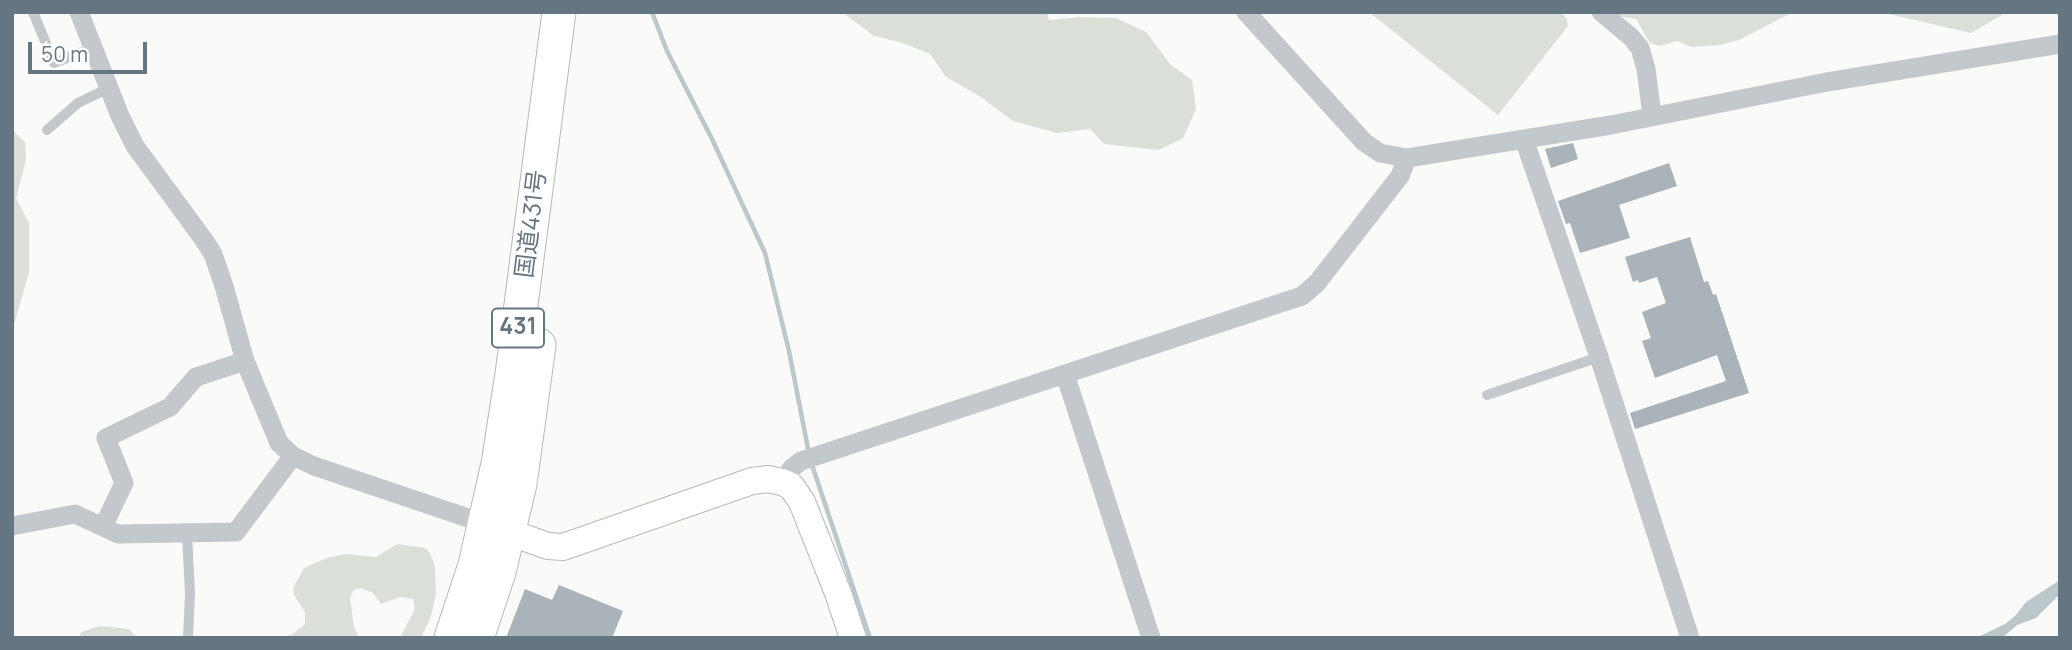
<!DOCTYPE html>
<html>
<head>
<meta charset="utf-8">
<style>
	body { margin:0 }
	#map { position:relative; width:2072px; height:650px; overflow:hidden; background:#fafaf8; font-family:Manrope,sans-serif }
	canvas { display:block }
	.frame { position:absolute; inset:0; border:14px solid #657683; pointer-events:none }
	.scale { position:absolute; left:28px; top:42px; width:119px; height:32px; box-sizing:border-box; border:4px solid #657683; border-top:0; padding-left:9px; font-size:21px; line-height:24px; white-space:nowrap; color:#657683; -webkit-text-stroke:5px #fff; paint-order:stroke }
</style>
</head>
<body>
<div id="map">
<canvas width="2072" height="650"></canvas>
<div class="frame"></div>
<div class="scale">50 m</div>
</div>
<script>
const c = document.querySelector('canvas').getContext('2d');
c.lineJoin = 'round';
function fill(path, color) {
  c.fillStyle = color;
  c.fill(path, 'evenodd');
}
function poly(rows) {
  const path = new Path2D();
  for (const r of rows) {
    path.moveTo(r[0], r[1]);
    for (let i = 2; i < r.length; i += 2) path.lineTo(r[i], r[i + 1]);
  }
  return path;
}
function strokePath(path, color, width, dash) {
  c.strokeStyle = color;
  c.lineWidth = width;
  c.lineCap = dash ? 'butt' : 'round';
  c.setLineDash(dash || []);
  c.stroke(path);
}
function drawText(font, color, halo, rows, align = 'center') {
  c.font = font + ' Manrope,"Noto Sans JP",sans-serif';
  c.lineWidth = 7;
  c.setLineDash([]);
  c.textBaseline = 'middle';
  c.strokeStyle = halo;
  c.fillStyle = color;
  for (const [text, x, y, turn = 0] of rows) {
    c.save();
    c.translate(x, y);
    c.rotate((+turn || 0) * Math.PI / 180);
    c.textAlign = isNaN(turn) ? turn : align;
    if (halo) c.strokeText(text, 0, 0);
    c.fillText(text, 0, 0);
    c.restore();
  }
}
const green = poly([
	[842,12,1047,12,1049,20,1081,17,1116,18,1146,32,1170,64,1192,80,1196,109,1183,138,1159,150,1104,144,1090,129,1057,133,1013,121,978,95,946,77,930,54,903,43,874,36],
	[1369,12,1560,12,1567,19,1568,26,1498,115],
	[1609,12,1793,12,1739,40,1720,45,1692,47,1677,41,1659,46,1650,43,1636,19,1618,16],
	[1880,12,2007,12,1971,33],
	[12,130,25,142,26,160,16,198,29,223,29,272,12,332],
	[397,544,425,548,430,553,435,566,436,594,431,616,421,638,400,638,415,609,413,599,400,597,381,604,373,593,361,588,354,590,350,598,354,627,359,638,281,638,293,634,305,624,305,612,294,595,293,588,304,568,327,558,346,554,376,557],
	[100,626,129,629,137,638,79,638,81,632]
]);
const water = poly([
	[2060,580,2060,594,2036,618,2017,625,2002,638,1976,638,2005,624,2016,615,2026,602]
]);
const stream = poly([
	[652,12,667,51,712,139,765,253,789,351,809,454],
	[811,462,870,638]
]);
const building = poly([
	[1573,143,1578,159,1551,168,1545,149],
	[1669,163,1677,186,1619,205,1630,238,1580,253,1570,223,1566,224,1558,201],
	[1690,237,1704,282,1708,281,1713,295,1716,294,1749,393,1635,429,1630,413,1726,381,1717,355,1655,378,1642,341,1651,338,1642,312,1666,303,1657,277,1639,283,1638,280,1633,282,1625,257],
	[559,585,623,611,612,638,506,638,525,589,552,600]
]);
const lane = poly([
	[33,12,54,63,93,48],
	[47,130,78,103,109,88],
	[1487,395,1599,357],
	[187,533,190,594,188,638]
]);
const street = poly([
	[79,12,120,116,135,146,204,240,213,254,224,286,245,361,279,443,293,456,314,466,486,524],
	[1246,12,1364,142,1380,153,1407,158,1611,125,1827,82,2060,44],
	[1601,12,1631,37,1640,48,1646,69,1652,115],
	[1524,139,1599,357,1690,638],
	[245,361,196,377,170,407,106,438,124,483,103,527,118,534,236,532,293,456],
	[1065,374,1151,638],
	[782,482,792,468,801,461,1302,296,1317,283,1400,176,1407,158],
	[12,526,75,514,103,527]
]);
const secondary = poly([
	[491,526,548,546,563,547,752,481,768,479,782,482,791,486,802,502,838,593,853,638]
]);
const highway = poly([
	[451,638,475,565,498,464,512,374,559,12],
	[477,638,499,572,520,484,539,345]
]);
const shields = [
	[518,328,52]
];
const shieldNames = [
	["431",518,328]
];
const streetNames = [
	["国道431号",532,224,-83]
];
fill(green, '#dadfd7');
fill(water, '#bbc7cb');
strokePath(stream, '#bbc7cb', 4.5);
fill(building, '#aab3b9');
strokePath(secondary, '#b3babf', 28);
strokePath(highway, '#b4b9bd', 35);
strokePath(lane, '#c3c8cc', 10);
strokePath(street, '#c3c8cc', 19);
strokePath(secondary, '#fff', 26);
strokePath(highway, '#fff', 33);
for (const [x, y, w] of shields) {
  const box = new Path2D();
  box.roundRect(x - w / 2, y - 19.5, w, 39, 5);
  c.fillStyle = '#fff';
  c.fill(box);
  strokePath(box, '#657683', 2);
}
drawText('bold 23px', '#657683', null, shieldNames);
drawText('24px', '#657683', '#fff', streetNames);
</script>
</body>
</html>
